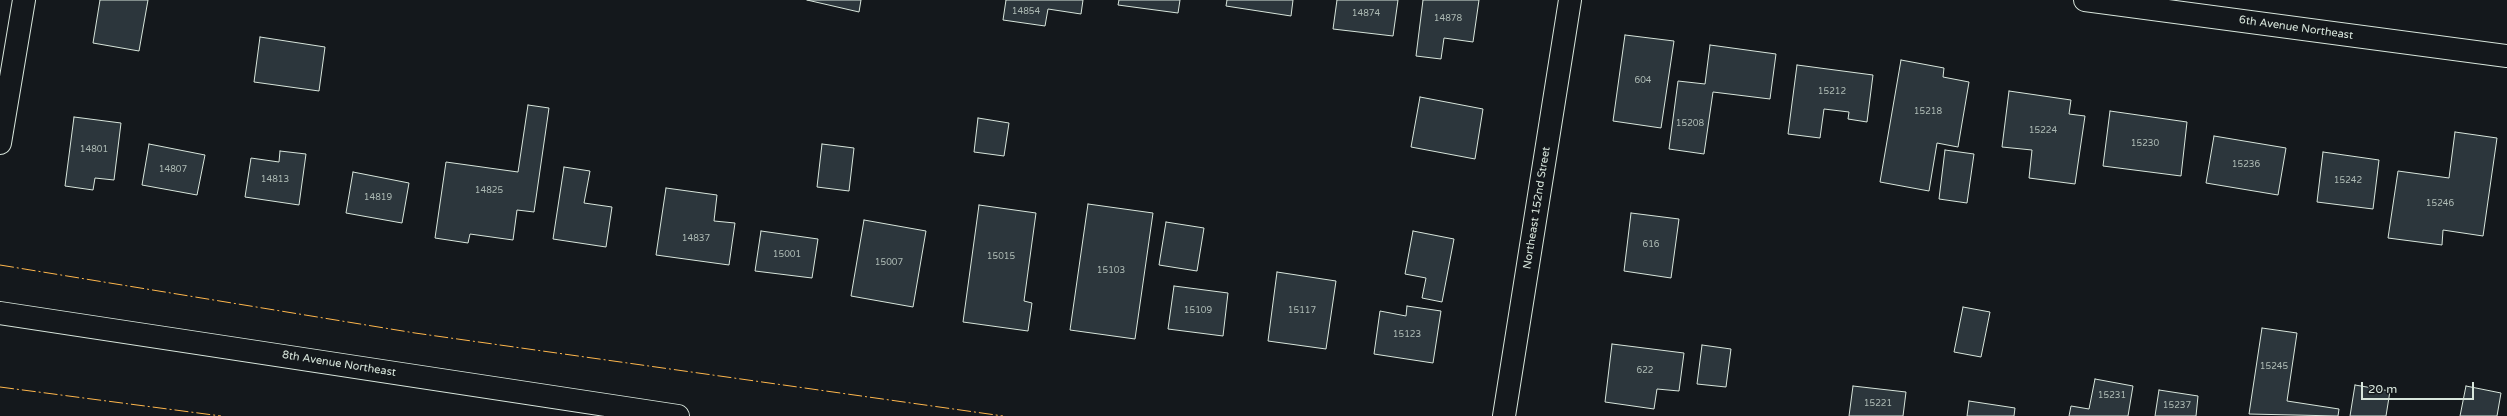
<!DOCTYPE html>
<html>
<head>
<meta charset="utf-8">
<style>
	body { margin:0 }
	#map { position:relative; width:2507px; height:416px; overflow:hidden; background:#14181c; font-family:"Varela Round",sans-serif }
	canvas { display:block }
	.scale { position:absolute; left:2361px; top:382px; width:113px; height:18px; box-sizing:border-box; border:2px solid #d8e6dc; border-top:0; padding-left:5px; font-size:12px; line-height:14px; white-space:nowrap; color:#d8e6dc; -webkit-text-stroke:3px #14181c; paint-order:stroke }
</style>
</head>
<body>
<div id="map">
<canvas width="2507" height="416"></canvas>
<div class="scale">20 m</div>
</div>
<script>
const c = document.querySelector('canvas').getContext('2d');
c.lineJoin = 'round';
function fill(path, color) {
  c.fillStyle = color;
  c.fill(path, 'evenodd');
}
function poly(rows) {
  const path = new Path2D();
  for (const r of rows) {
    path.moveTo(r[0], r[1]);
    for (let i = 2; i < r.length; i += 2) path.lineTo(r[i], r[i + 1]);
  }
  return path;
}
function strokePath(path, color, width, dash) {
  c.strokeStyle = color;
  c.lineWidth = width;
  c.lineCap = dash ? 'butt' : 'round';
  c.setLineDash(dash || []);
  c.stroke(path);
}
function drawText(font, color, halo, rows, align = 'center') {
  c.font = font + ' "Varela Round",sans-serif';
  c.lineWidth = 3;
  c.setLineDash([]);
  c.textBaseline = 'middle';
  c.strokeStyle = halo;
  c.fillStyle = color;
  for (const [text, x, y, turn = 0] of rows) {
    c.save();
    c.translate(x, y);
    c.rotate((+turn || 0) * Math.PI / 180);
    c.textAlign = isNaN(turn) ? turn : align;
    if (halo) c.strokeText(text, 0, 0);
    c.fillText(text, 0, 0);
    c.restore();
  }
}
const building = poly([
	[100,0,148,0,139,51,93,43,100,0],
	[807,0,861,0,859,12,807,0],
	[1006,0,1083,0,1081,14,1048,9,1045,26,1003,20,1006,0],
	[1119,0,1180,0,1178,13,1118,5,1119,0],
	[1227,0,1293,0,1291,16,1226,6,1227,0],
	[1337,0,1398,0,1393,36,1333,29,1337,0],
	[1423,0,1479,0,1473,42,1444,38,1441,59,1416,56,1423,0],
	[1625,35,1674,41,1661,128,1613,121,1625,35],
	[260,37,325,47,319,91,254,82,260,37],
	[1710,45,1776,54,1770,99,1713,92,1704,154,1669,149,1678,81,1705,84,1710,45],
	[1901,60,1944,68,1943,77,1969,82,1958,147,1937,143,1929,191,1880,182,1901,60],
	[1797,65,1873,75,1867,122,1848,119,1849,112,1824,109,1820,138,1788,134,1797,65],
	[2009,91,2071,100,2069,114,2085,116,2075,184,2029,178,2032,150,2002,147,2009,91],
	[1420,97,1483,109,1475,159,1411,147,1420,97],
	[528,105,549,108,534,212,517,210,513,240,470,234,468,243,435,238,446,162,518,172,528,105],
	[2110,111,2187,122,2181,176,2103,166,2110,111],
	[74,117,121,123,114,180,95,178,93,190,65,186,74,117],
	[978,118,1009,123,1004,156,974,152,978,118],
	[2455,132,2497,138,2483,236,2443,230,2442,245,2388,238,2398,171,2449,178,2455,132],
	[2214,136,2286,148,2278,195,2206,183,2214,136],
	[149,144,205,155,197,195,142,185,149,144],
	[822,144,854,148,849,191,817,187,822,144],
	[1945,150,1974,154,1967,203,1939,199,1945,150],
	[280,151,306,154,299,205,245,197,251,158,279,162,280,151],
	[2323,152,2379,160,2373,209,2317,202,2323,152],
	[564,167,590,171,584,203,612,207,606,247,553,239,564,167],
	[353,172,409,183,402,223,346,213,353,172],
	[666,188,717,195,714,221,735,223,729,265,656,255,666,188],
	[1088,204,1153,213,1135,339,1070,330,1088,204],
	[979,205,1036,213,1024,301,1032,303,1028,331,963,322,979,205],
	[1631,213,1679,219,1671,278,1624,271,1631,213],
	[864,220,926,231,913,307,851,296,864,220],
	[1166,222,1204,228,1197,271,1159,265,1166,222],
	[761,231,818,239,812,278,755,271,761,231],
	[1413,231,1454,239,1442,302,1422,298,1426,278,1405,274,1413,231],
	[1277,272,1336,281,1326,349,1268,341,1277,272],
	[1174,286,1228,293,1223,336,1168,329,1174,286],
	[1407,306,1441,311,1433,363,1374,354,1380,311,1406,316,1407,306],
	[1963,307,1990,312,1981,357,1954,352,1963,307],
	[2262,328,2297,333,2287,401,2339,409,2338,416,2249,414,2262,328],
	[1612,344,1684,353,1679,391,1657,389,1654,409,1605,402,1612,344],
	[1702,345,1731,349,1726,387,1697,384,1702,345],
	[2095,379,2133,386,2128,416,2069,416,2071,406,2089,409,2095,379],
	[2355,385,2390,391,2386,416,2350,416,2355,385],
	[1853,386,1906,392,1903,416,1849,416,1853,386],
	[2466,386,2501,393,2497,416,2460,416,2466,386],
	[2159,390,2198,396,2196,416,2155,416,2159,390],
	[1969,401,2015,408,2014,416,1967,416,1969,401]
]);
const minor = poly([
	[2085,0,2507,56],
	[0,143,24,0],
	[0,313,678,416],
	[1504,416,1570,0]
]);
const power = poly([
	[0,265,415,333,1003,416],
	[0,387,221,416]
]);
const numberNames = [
	["14854",1026,12],
	["14874",1366,14],
	["14878",1448,19],
	["604",1643,81],
	["15212",1832,92],
	["15218",1928,112],
	["15208",1690,124],
	["15224",2043,131],
	["15230",2145,144],
	["14801",94,150],
	["15236",2246,165],
	["14807",173,170],
	["14813",275,180],
	["15242",2348,181],
	["14825",489,191],
	["14819",378,198],
	["15246",2440,204],
	["14837",696,239],
	["616",1651,245],
	["15001",787,255],
	["15015",1001,257],
	["15007",889,263],
	["15103",1111,271],
	["15109",1198,311],
	["15117",1302,311],
	["15123",1407,335],
	["15245",2274,367],
	["622",1645,371],
	["15231",2112,396],
	["15221",1878,404],
	["15237",2177,406]
];
const streetNames = [
	["6th Avenue Northeast",2296,28,8],
	["Northeast 152nd Street",1537,208,-81],
	["8th Avenue Northeast",339,364,9]
];
fill(building, '#2c363c');
strokePath(building, '#d8e6dc', 1);
strokePath(minor, '#d8e6dc', 24);
strokePath(minor, '#14181c', 22);
strokePath(power, '#ffb74d', 1, [14, 3, 2, 3]);
drawText('9px', '#adbab4', null, numberNames);
drawText('11px', '#d8e6dc', '#14181c', streetNames);
</script>
</body>
</html>
